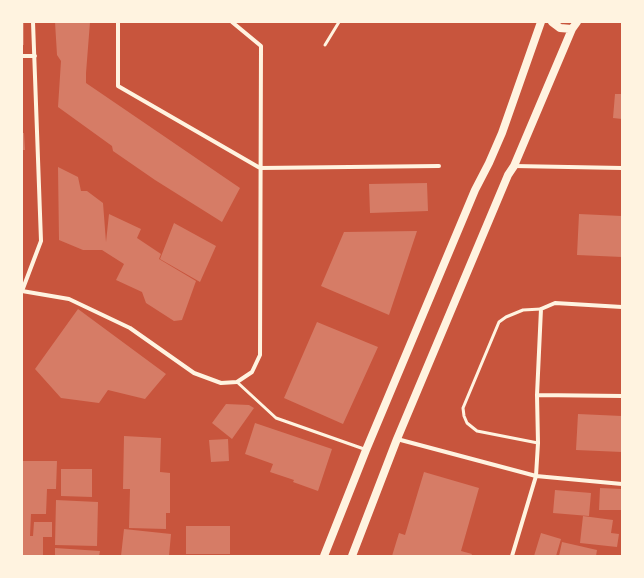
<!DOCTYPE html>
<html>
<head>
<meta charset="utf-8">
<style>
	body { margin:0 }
	#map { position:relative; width:644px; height:578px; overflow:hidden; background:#c8553d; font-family:Raleway,sans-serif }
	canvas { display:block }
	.frame { position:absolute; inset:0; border:23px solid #fff3e0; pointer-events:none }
</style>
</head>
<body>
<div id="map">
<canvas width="644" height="578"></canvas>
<div class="frame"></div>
</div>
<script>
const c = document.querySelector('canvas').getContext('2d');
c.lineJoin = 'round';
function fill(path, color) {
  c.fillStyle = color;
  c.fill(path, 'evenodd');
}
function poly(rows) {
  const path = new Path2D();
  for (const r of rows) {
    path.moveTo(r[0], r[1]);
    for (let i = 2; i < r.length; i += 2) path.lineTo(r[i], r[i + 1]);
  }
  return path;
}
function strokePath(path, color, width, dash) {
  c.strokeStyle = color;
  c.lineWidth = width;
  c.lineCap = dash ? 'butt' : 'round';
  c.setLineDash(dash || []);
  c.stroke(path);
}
const building = poly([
	[22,22,24,22,24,45,22,45],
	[55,22,90,22,86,73,86,83,240,188,222,222,155,180,113,151,112,146,58,107,61,61,57,55],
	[622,92,622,119,613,118,615,94,621,94],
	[22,133,24,133,25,150,22,150],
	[58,167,78,177,81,191,87,191,103,203,106,242,109,214,141,229,137,238,161,254,159,259,196,281,182,320,174,321,146,303,142,292,116,280,124,264,102,250,83,250,59,240],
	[427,183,428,211,370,213,369,184],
	[579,214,622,216,622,257,577,255],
	[174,223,216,246,200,282,160,259],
	[417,231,389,315,321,286,344,232],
	[78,309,166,374,145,399,108,390,99,403,61,398,35,369],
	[317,322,378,347,343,424,284,398],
	[226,404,249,405,254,408,232,439,212,423],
	[578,414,622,416,622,452,576,450],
	[255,423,332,449,318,491,293,482,294,480,270,472,273,464,245,454],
	[124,436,161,438,160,472,170,473,170,513,166,513,166,529,129,528,130,489,123,489],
	[228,439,229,461,211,462,209,440],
	[22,461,57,461,56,489,47,489,46,514,31,514,30,536,33,536,34,522,52,522,52,537,43,537,43,555,22,556],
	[61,469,92,469,92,497,61,496],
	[424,472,479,488,461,551,472,554,471,556,392,556,399,533,405,535],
	[600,488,622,489,622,510,599,510],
	[555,490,591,493,589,516,553,513],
	[56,500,98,502,97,546,55,545],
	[583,516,613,520,611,533,619,534,617,547,580,543],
	[186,526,230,526,230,554,186,554],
	[124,529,171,534,169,556,121,556],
	[541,533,561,539,556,556,534,556],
	[562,542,597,550,596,556,559,556],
	[55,548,100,551,99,556,55,556]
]);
const service = poly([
	[325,45,339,22],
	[237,382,276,418,364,449],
	[538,443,477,431,467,423,464,416,463,408,499,322,506,317,523,310,541,309]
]);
const minor = poly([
	[118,22,118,86,260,168,439,166],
	[22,56,35,56],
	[514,166,622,168],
	[22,291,69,299,130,328,194,373,221,383,237,382,252,372,260,355,261,46,232,22],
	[22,291,41,241,33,22],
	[537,395,622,396],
	[397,439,536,476,622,484],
	[512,556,536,476,538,443,537,395,541,309,555,303,622,307]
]);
const secondary = poly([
	[552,22,560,28,572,29],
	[324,556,366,450,475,190,489,163,502,133,541,22],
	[352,556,397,439,508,175,514,166,572,29,577,22]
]);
fill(building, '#d67c66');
strokePath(service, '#fff3e0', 3);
strokePath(minor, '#fff3e0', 4);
strokePath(secondary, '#fff3e0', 8);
</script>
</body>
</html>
